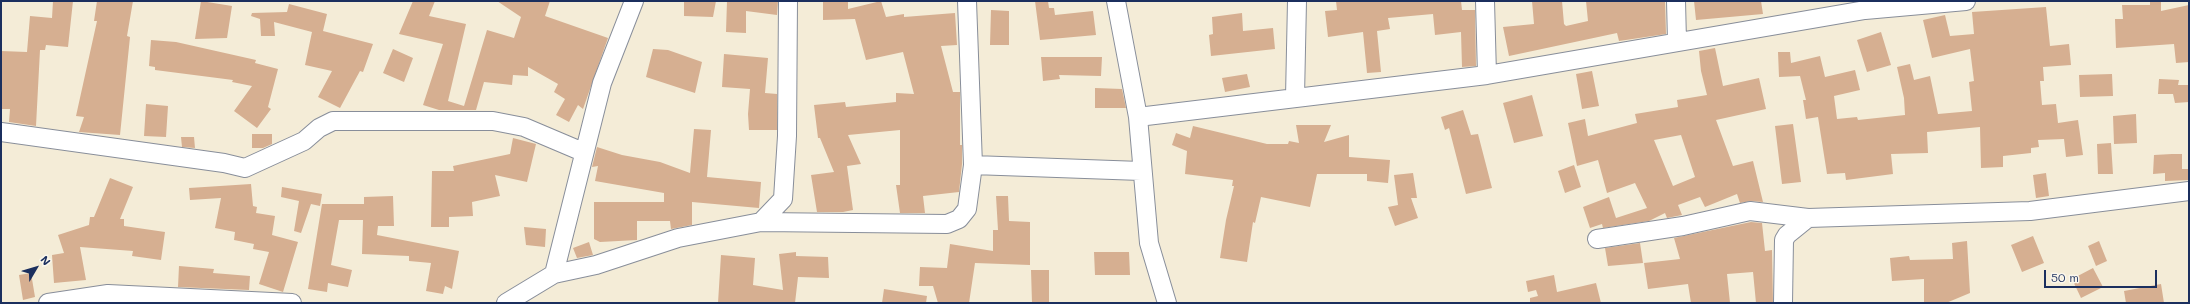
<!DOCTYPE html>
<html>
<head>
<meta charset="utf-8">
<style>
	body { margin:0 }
	#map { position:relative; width:2190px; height:304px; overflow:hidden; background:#f4ecd7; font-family:Mali,sans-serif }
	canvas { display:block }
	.frame { position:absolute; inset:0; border:2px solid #1b2f5e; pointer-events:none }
	.north { position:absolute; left:16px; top:248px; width:40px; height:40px; -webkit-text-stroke:3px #fbf7ec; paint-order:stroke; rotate:52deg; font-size:11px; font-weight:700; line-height:16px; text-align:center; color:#1b2f5e }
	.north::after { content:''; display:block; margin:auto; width:14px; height:18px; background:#1b2f5e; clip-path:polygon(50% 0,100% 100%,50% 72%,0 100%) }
	.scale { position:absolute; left:2044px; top:270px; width:113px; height:18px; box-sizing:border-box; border:2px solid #1b2f5e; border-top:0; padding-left:5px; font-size:12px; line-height:14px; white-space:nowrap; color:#1b2f5e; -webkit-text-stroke:3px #fbf7ec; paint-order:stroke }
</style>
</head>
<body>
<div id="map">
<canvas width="2190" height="304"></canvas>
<div class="frame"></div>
<div class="north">N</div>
<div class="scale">50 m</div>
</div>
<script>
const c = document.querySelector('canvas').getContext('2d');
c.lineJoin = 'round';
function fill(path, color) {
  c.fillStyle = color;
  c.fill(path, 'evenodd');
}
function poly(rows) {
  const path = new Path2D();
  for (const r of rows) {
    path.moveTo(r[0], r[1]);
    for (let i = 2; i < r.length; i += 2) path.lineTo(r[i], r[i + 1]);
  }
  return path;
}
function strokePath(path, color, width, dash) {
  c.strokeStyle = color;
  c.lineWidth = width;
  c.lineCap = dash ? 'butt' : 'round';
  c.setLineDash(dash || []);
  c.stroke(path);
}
const building = poly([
	[53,1,73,1,68,47,46,45,45,50,40,50,36,126,9,122,10,109,1,109,1,51,27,52,30,16,52,18],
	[97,1,133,1,127,36,130,37,120,135,79,132,84,117,76,116,97,21,94,21],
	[201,1,232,6,227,38,195,39],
	[413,1,435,1,429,16,466,24,448,101,464,106,487,30,514,38,521,17,497,1,550,1,545,16,608,38,583,109,578,105,569,122,556,115,565,99,554,92,558,84,528,67,528,76,513,75,512,85,484,82,476,110,439,110,423,105,443,44,399,34],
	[684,1,716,1,713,17,684,16],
	[727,1,778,1,777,15,746,11,746,33,726,32],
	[823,1,848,1,848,9,881,1,886,17,904,14,904,17,955,13,957,45,941,46,953,92,960,92,960,145,962,145,962,164,959,192,923,196,925,213,900,213,896,185,900,185,900,130,848,135,861,164,847,166,853,210,843,212,817,212,811,175,834,172,820,138,818,138,814,105,845,102,846,107,896,102,896,93,914,94,903,52,866,60,855,19,823,20],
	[1035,1,1048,1,1049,8,1054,8,1055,15,1093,11,1096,35,1040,40],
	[1336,1,1461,1,1462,10,1475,10,1476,66,1462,67,1461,32,1435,35,1433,14,1388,18,1390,29,1377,31,1381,72,1367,73,1363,32,1328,37,1325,11,1337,10],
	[1532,1,1562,1,1564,24,1566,26,1588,21,1586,1,1665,1,1666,34,1619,41,1617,33,1509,56,1503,27,1534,24],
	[1694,1,1761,1,1763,14,1696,20],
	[2161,1,2161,11,2189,5,2189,62,2176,63,2174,44,2116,48,2115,19,2123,19,2122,5,2150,5,2150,2],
	[289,4,327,14,323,31,373,44,363,72,360,71,340,108,318,97,332,71,305,65,312,32,274,22,275,36,261,36,260,19,251,16,252,13,287,12],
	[2046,7,2050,46,2069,44,2071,65,2043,67,2044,81,2040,81,2042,105,2056,104,2058,123,2078,120,2083,155,2066,157,2064,139,2038,140,2039,147,2031,148,2031,153,2003,156,2003,167,1981,168,1980,127,1927,132,1928,153,1891,154,1893,174,1846,180,1845,173,1827,174,1818,117,1806,119,1803,100,1806,100,1800,76,1779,77,1778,52,1790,52,1791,63,1820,56,1825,77,1855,70,1860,90,1834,96,1837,119,1857,117,1858,120,1905,115,1904,98,1897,67,1910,64,1914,80,1930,76,1938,114,1972,111,1969,82,1974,81,1970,49,1932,58,1923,20,1945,15,1950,36,1974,34,1972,12],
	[991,10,1009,11,1009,45,990,45],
	[1242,13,1243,31,1273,28,1275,49,1211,56,1209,35,1213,34,1212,17],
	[1881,32,1891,65,1867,72,1857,40],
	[151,40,176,42,256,60,255,63,278,69,268,107,271,109,257,128,234,111,252,86,232,82,233,80,155,70,155,67,149,66],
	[1715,48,1723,86,1759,78,1766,109,1716,120,1733,166,1753,161,1763,202,1751,201,1740,203,1737,194,1705,207,1700,197,1678,205,1682,215,1667,218,1665,213,1649,221,1603,228,1602,224,1590,228,1583,207,1609,197,1616,218,1647,208,1635,183,1607,193,1598,160,1577,166,1568,123,1585,119,1588,136,1637,123,1635,114,1678,107,1677,100,1707,95,1701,71,1699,51],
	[1681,135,1695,177,1673,186,1654,140],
	[393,49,413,58,404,82,383,73],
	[653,49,668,50,702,62,695,93,646,77],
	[724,54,768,58,765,93,777,94,777,130,749,130,748,114,750,89,722,87],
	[1041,57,1102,57,1101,76,1059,75,1060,79,1043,81],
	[1592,71,1599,106,1582,109,1576,74],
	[1247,74,1250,87,1225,92,1222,78],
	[2112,74,2113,96,2080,97,2079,75],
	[2159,79,2179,80,2178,85,2189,85,2189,102,2175,103,2173,94,2158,94],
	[1095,88,1122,89,1126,108,1095,108],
	[1532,95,1543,136,1514,143,1503,103],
	[146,104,168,106,166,137,144,136],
	[1463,110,1471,135,1478,134,1492,188,1466,194,1449,128,1445,130,1441,117],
	[2136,114,2137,143,2114,144,2113,116],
	[1793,124,1801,182,1782,184,1775,126],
	[1296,125,1331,125,1324,142,1349,135,1349,157,1390,160,1388,183,1367,181,1367,174,1317,174,1310,207,1261,197,1255,223,1253,222,1247,262,1220,258,1226,220,1234,186,1232,186,1233,180,1185,174,1187,151,1172,145,1176,133,1190,138,1193,126,1267,144,1288,144,1289,141,1299,143],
	[694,129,711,130,707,177,761,182,759,208,692,202,692,225,671,229,670,221,637,221,637,240,600,242,594,239,594,202,664,202,664,193,595,181,598,166,592,167,597,147,622,155,660,162,690,173],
	[252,134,272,134,272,144,263,148,252,148],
	[181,137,194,137,195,148,182,147],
	[513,138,536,144,527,182,495,175,500,196,472,202,473,216,449,217,449,227,431,227,432,171,454,171,453,166,510,154],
	[2111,143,2113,174,2098,174,2097,144],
	[2172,154,2182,154,2182,169,2189,169,2189,180,2165,181,2165,173,2153,174,2154,155],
	[1574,165,1581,187,1565,193,1558,171],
	[1413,173,1417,198,1411,198,1418,218,1395,226,1388,207,1398,205,1394,175],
	[2046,173,2049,196,2036,198,2033,175],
	[110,178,133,187,120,219,124,219,124,226,165,232,161,260,132,256,133,251,80,247,86,280,54,283,52,255,64,253,58,235,89,225,90,217,94,217],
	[251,184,253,206,257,207,256,213,275,216,272,235,298,242,283,292,259,284,269,252,253,249,254,244,234,240,235,232,215,228,221,198,190,200,189,188],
	[282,187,322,194,320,206,311,204,301,233,294,231,299,201,281,197],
	[393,196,394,226,378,226,377,235,459,251,452,289,445,286,443,294,426,291,431,263,409,261,409,256,362,254,363,220,339,220,331,265,352,270,348,287,328,283,327,292,308,289,322,204,364,204,364,197],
	[996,196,1008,196,1009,221,1030,222,1030,265,975,263,969,303,938,303,933,286,919,286,920,267,947,268,950,244,993,251,993,230,998,230],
	[1751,222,1762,223,1765,251,1772,250,1773,303,1756,303,1753,272,1727,274,1730,303,1691,303,1688,284,1648,289,1644,263,1680,259,1674,238],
	[524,227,546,229,545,247,526,245],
	[2033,236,2044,263,2022,272,2011,245],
	[1967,241,1970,293,1946,303,1924,303,1924,279,1892,281,1890,258,1909,256,1910,260,1953,259,1952,243],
	[2099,241,2107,261,2096,266,2088,246],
	[589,242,593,255,577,258,573,248],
	[1640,243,1643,263,1608,266,1605,248],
	[796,252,796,256,828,257,829,278,798,277,795,303,718,303,721,255,755,258,753,285,783,290,779,254],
	[1094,252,1129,252,1130,275,1095,275],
	[179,266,214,269,213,273,250,276,249,290,178,287],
	[2093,268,2103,287,2081,298,2072,279],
	[1031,270,1049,270,1049,303,1032,303],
	[31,273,35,297,23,300,19,275],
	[1554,275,1557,292,1596,283,1601,303,1530,303,1530,298,1538,296,1536,290,1528,292,1526,281],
	[2161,284,2164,303,2126,303,2124,291],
	[884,289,927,296,926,303,882,303]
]);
const street = poly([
	[1116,1,1138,117,1149,243,1167,303],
	[1485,1,1487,75],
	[1676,1,1677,41],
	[1295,97,1297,1],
	[1138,117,1487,75,1865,10,1966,1],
	[1,132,224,163,245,168,304,141,319,128,333,121,493,121,524,127,583,152],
	[973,165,1141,171],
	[761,222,783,199,787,136,788,1],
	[1597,239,1683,226,1750,211,1808,218],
	[554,274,602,83,634,1],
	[48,303,108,294,292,303],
	[506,303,554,274,596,265,678,238,761,222,947,224,959,219,967,209,973,165,967,1],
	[1783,303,1784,240,1787,235,1808,218,2030,211,2189,191]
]);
fill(building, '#d6af91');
strokePath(street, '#888e9a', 20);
strokePath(street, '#fff', 18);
</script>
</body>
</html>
